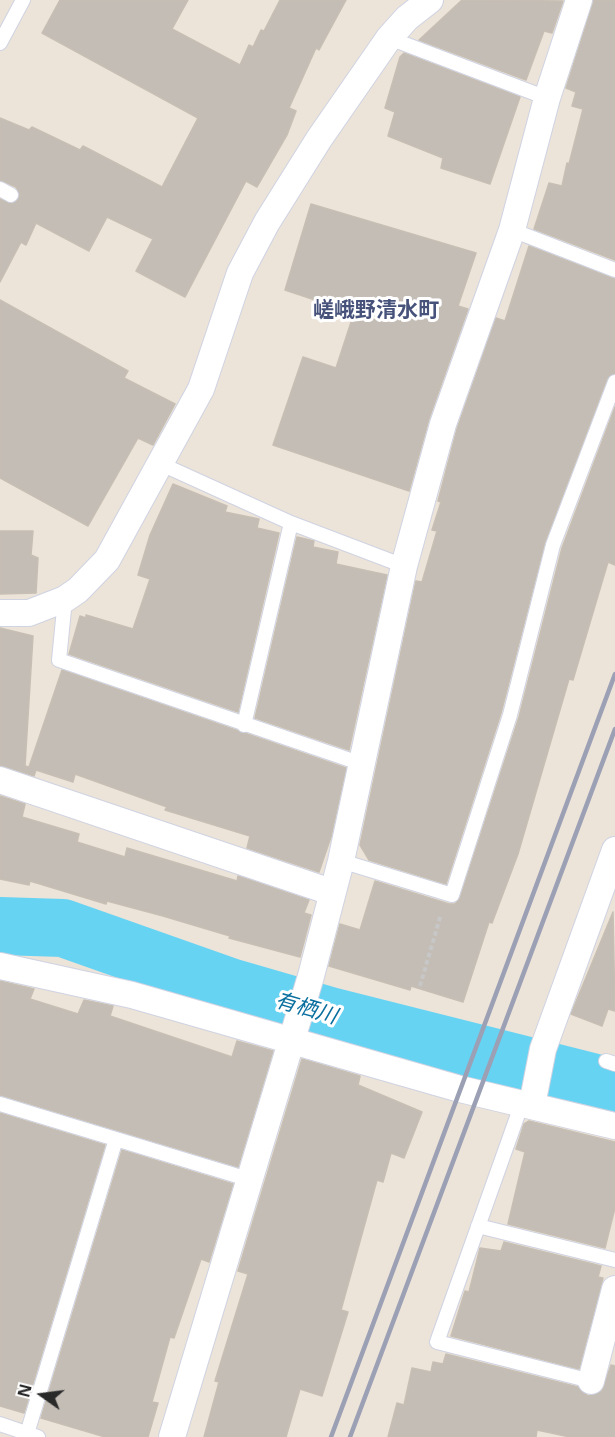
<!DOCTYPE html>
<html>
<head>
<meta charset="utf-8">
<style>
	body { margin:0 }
	#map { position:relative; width:615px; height:1437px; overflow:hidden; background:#ece3d9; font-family:"Open Sans",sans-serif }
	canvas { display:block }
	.north { position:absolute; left:12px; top:1365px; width:60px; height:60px; -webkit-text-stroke:4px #fff; paint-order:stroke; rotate:284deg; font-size:16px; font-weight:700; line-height:24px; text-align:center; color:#292929 }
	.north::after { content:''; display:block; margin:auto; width:21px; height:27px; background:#292929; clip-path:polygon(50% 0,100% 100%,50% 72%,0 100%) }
</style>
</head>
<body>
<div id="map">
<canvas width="615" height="1437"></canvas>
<div class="north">N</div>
</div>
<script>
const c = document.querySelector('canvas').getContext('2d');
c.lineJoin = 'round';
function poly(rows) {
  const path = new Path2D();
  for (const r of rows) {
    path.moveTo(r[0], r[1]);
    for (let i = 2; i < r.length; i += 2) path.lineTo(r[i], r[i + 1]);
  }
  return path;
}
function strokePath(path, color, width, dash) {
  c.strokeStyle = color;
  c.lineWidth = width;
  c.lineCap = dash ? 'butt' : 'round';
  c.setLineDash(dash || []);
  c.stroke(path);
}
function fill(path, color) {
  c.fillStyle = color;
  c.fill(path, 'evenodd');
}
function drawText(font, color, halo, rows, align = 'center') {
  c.font = font + ' "Open Sans","Noto Sans JP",sans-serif';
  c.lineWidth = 6;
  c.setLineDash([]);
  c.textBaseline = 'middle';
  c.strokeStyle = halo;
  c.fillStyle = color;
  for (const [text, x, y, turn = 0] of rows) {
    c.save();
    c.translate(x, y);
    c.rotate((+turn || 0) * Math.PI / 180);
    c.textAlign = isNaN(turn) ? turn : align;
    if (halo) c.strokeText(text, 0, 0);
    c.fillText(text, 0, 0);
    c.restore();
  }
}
const river = poly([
	[0,926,63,928,230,987,330,1016,615,1088]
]);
const building = poly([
	[60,0,188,0,172,29,240,65,249,45,253,47,261,30,264,31,280,0,346,0,319,50,316,48,289,108,296,111,287,135,257,187,246,181,185,297,136,271,153,239,107,217,89,251,36,223,26,245,21,242,0,282,0,199,12,204,20,195,16,187,0,180,0,118,29,130,32,127,80,150,83,146,162,187,198,118,42,33,60,0],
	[462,0,563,1,552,33,544,31,526,80,419,40,462,0],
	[594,0,615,0,615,260,534,229,549,183,562,186,567,163,569,164,583,109,572,106,576,92,566,88,594,0],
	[404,53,520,97,490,184,441,168,443,158,388,136,395,112,385,108,400,57,404,53],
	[311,204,476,253,458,306,468,309,429,419,409,491,273,445,303,357,336,368,354,313,285,290,311,204],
	[529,246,615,279,615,373,607,379,545,542,501,713,446,884,369,860,360,845,416,581,422,582,437,531,432,530,441,502,438,501,457,429,496,318,505,321,529,246],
	[0,300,128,371,124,378,175,404,153,445,138,438,88,526,0,478,0,300],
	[615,407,615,565,608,562,573,680,569,679,518,854,492,923,489,922,463,1002,411,986,410,990,329,966,340,924,360,930,375,881,449,904,455,904,460,898,519,717,562,548,615,407],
	[173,484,227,506,225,512,259,519,257,528,279,533,238,712,69,654,80,616,86,618,86,615,133,629,150,579,138,575,150,535,173,484],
	[0,531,33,531,31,555,38,558,36,593,0,594,0,531],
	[297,537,314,541,313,547,338,552,336,564,387,575,349,750,255,718,297,537],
	[0,628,33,636,25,766,29,767,62,670,346,768,331,837,319,872,247,848,250,836,165,810,167,807,75,774,73,782,36,770,34,776,0,765,0,628],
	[0,796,25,804,22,817,79,834,77,842,125,857,127,848,237,881,238,876,309,900,304,913,311,915,300,957,229,938,230,936,163,916,107,901,106,904,30,881,29,885,0,879,0,796],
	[613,912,615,1011,608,1009,602,1026,571,1014,613,912],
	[0,981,34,989,30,999,78,1014,84,1000,113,1006,110,1016,232,1057,237,1041,273,1051,238,1167,0,1095,0,981],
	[302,1059,360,1076,358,1085,422,1112,404,1158,391,1153,383,1182,377,1180,341,1310,348,1312,322,1396,300,1389,286,1437,204,1437,219,1382,215,1381,248,1274,238,1271,302,1059],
	[0,1113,105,1145,24,1413,0,1406,0,1113],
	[529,1121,615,1142,615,1208,605,1248,508,1224,525,1152,516,1149,524,1124,529,1121],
	[122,1150,233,1184,209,1262,201,1259,174,1338,170,1337,152,1402,158,1403,148,1437,105,1437,41,1418,122,1150],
	[504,1242,601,1266,598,1277,603,1278,579,1369,451,1336,465,1291,469,1292,480,1248,501,1251,504,1242],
	[446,1354,578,1387,588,1396,602,1391,611,1365,615,1366,615,1437,570,1437,537,1430,536,1437,388,1437,397,1403,404,1405,412,1368,431,1372,433,1362,443,1364,446,1354]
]);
const path = poly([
	[420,986,441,914]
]);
const lane = poly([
	[389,38,547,98],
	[0,43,23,0],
	[0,189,11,195],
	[512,230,615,270],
	[161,464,291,523,404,566],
	[65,599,59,660,362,764],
	[244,725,291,523],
	[341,861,452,895,510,715,553,545,615,382],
	[606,1061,615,1064],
	[522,1103,437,1342,591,1381],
	[0,1104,251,1180],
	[478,1226,615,1260],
	[0,1424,38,1437],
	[26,1437,116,1139]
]);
const street = poly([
	[0,613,29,613,65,599,78,590,107,560,201,389,240,273,267,222,319,139,389,38,407,18,430,0],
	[0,780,331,892],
	[0,966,132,995,460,1089,615,1126],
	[532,1105,543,1049,615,850],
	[591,1381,615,1289],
	[172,1437,311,976,341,861,404,566,443,424,512,230,547,98,579,0]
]);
const rail = poly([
	[331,1437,615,674],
	[350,1437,615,729]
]);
const neighbourhoodNames = [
	["嵯峨野清水町",376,311]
];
const waterNames = [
	["有栖川",306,1009,16]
];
strokePath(river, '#67d3f3', 58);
fill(building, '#c4bdb6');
strokePath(building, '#c7bfb3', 1.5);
strokePath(lane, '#cfd3e2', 16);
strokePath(street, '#cfd3e2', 28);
strokePath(path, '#c7c7c7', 4, [4.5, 3]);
strokePath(lane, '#fff', 14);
strokePath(street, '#fff', 26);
strokePath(rail, '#9ca0b4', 4.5);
drawText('bold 21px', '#47527b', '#fff', neighbourhoodNames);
drawText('italic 21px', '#086f9e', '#fff', waterNames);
</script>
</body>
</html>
